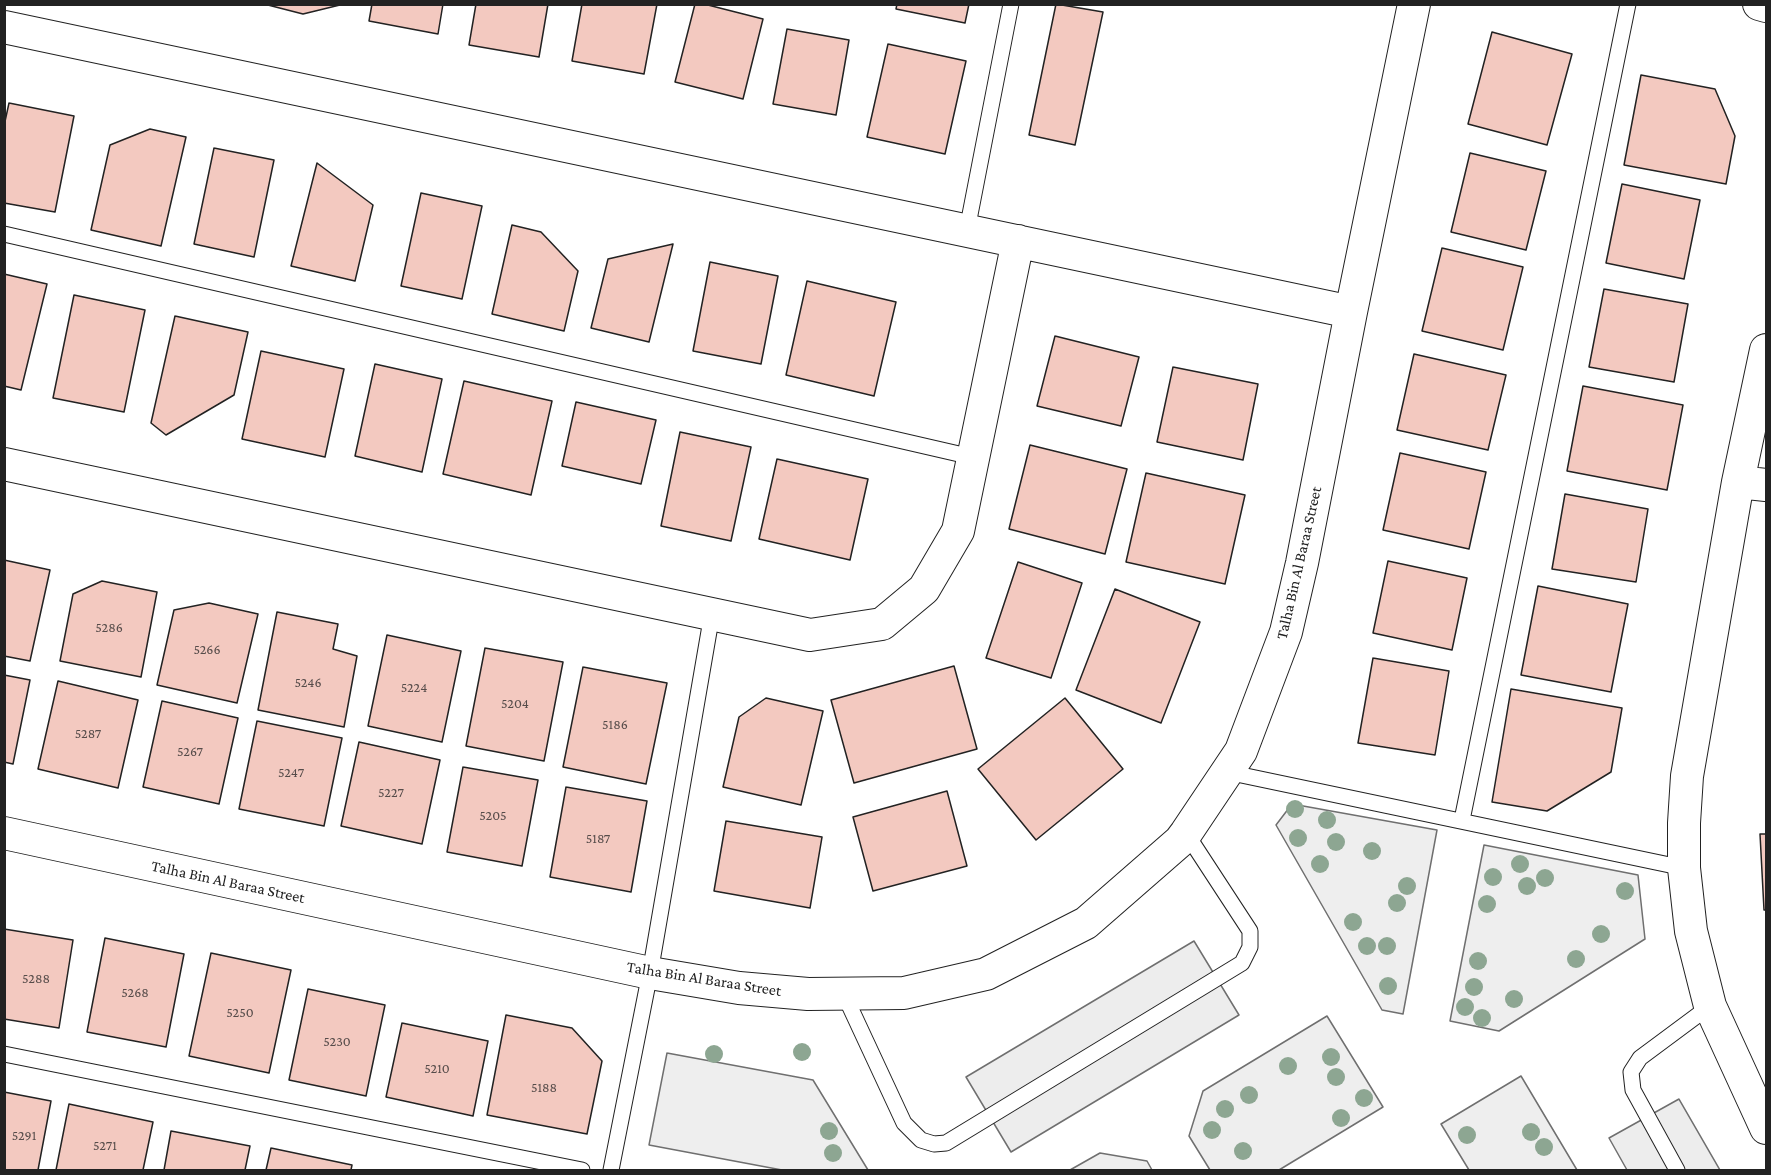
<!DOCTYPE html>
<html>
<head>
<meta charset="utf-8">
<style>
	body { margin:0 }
	#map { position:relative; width:1771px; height:1175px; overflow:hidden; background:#fff; font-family:"Crimson Pro",serif }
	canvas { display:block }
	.frame { position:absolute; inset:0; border:6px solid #222; pointer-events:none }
</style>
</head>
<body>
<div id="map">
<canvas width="1771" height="1175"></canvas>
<div class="frame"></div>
</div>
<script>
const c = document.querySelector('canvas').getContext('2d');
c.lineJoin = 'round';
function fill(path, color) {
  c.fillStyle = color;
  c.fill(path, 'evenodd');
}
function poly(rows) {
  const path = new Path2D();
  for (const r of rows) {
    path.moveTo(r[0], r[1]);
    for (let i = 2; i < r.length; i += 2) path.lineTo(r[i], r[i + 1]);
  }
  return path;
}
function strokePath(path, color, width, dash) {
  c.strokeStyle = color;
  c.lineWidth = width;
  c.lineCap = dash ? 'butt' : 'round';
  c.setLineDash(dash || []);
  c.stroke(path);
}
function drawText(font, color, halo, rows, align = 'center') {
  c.font = font + ' "Crimson Pro",serif';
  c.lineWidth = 4.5;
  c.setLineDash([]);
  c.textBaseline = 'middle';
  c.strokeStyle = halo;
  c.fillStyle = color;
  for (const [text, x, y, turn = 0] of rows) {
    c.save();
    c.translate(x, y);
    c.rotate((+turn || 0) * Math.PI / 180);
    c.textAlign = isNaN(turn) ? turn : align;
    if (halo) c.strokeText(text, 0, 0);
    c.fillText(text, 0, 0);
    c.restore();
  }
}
const green = poly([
	[1292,804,1437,830,1403,1014,1382,1010,1276,825,1292,804],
	[1484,845,1638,875,1645,939,1499,1031,1450,1021,1484,845],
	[1327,1016,1383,1107,1279,1170,1210,1170,1189,1136,1203,1091,1327,1016],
	[667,1053,813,1080,868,1170,782,1170,649,1145,667,1053],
	[1521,1076,1577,1170,1469,1170,1441,1124,1521,1076],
	[1100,1153,1147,1161,1152,1170,1070,1170,1100,1153]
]);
const parking = poly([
	[1194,941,1239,1015,1011,1152,966,1077,1194,941],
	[1679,1099,1720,1170,1627,1170,1609,1138,1679,1099]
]);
const building = poly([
	[264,4,344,4,303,14,264,4],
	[372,4,443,4,438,34,369,21,372,4],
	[476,4,548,4,539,57,469,45,476,4],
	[582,4,657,4,644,74,572,61,582,4],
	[695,4,704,4,763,19,743,99,675,82,695,4],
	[897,4,969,4,965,23,896,9,897,4],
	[1056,4,1103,12,1075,145,1029,135,1056,4],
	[787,29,849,40,836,115,773,104,787,29],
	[1492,32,1572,54,1547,145,1468,124,1492,32],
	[888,44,966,61,945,154,867,137,888,44],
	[1641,75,1715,89,1735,136,1726,184,1624,165,1641,75],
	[9,103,74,116,55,212,4,203,4,126,9,103],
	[150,129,186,137,161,246,91,230,110,145,150,129],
	[214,148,274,160,254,257,194,244,214,148],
	[1470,153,1546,171,1526,250,1451,232,1470,153],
	[317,163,373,205,355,281,291,266,317,163],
	[1622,184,1700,200,1684,279,1606,263,1622,184],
	[421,193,482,206,462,299,401,286,421,193],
	[512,225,541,232,578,271,564,331,492,314,512,225],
	[673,244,649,342,591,328,608,259,673,244],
	[1442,248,1523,267,1503,350,1422,331,1442,248],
	[710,262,778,276,761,364,693,351,710,262],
	[4,274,47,284,21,390,4,386,4,274],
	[807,281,896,302,874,396,786,375,807,281],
	[1604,289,1688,304,1674,382,1589,367,1604,289],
	[74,295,145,310,124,412,53,398,74,295],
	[175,316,248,332,234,395,166,435,151,423,175,316],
	[1055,336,1139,357,1121,426,1037,406,1055,336],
	[261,351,344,369,325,457,242,439,261,351],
	[1414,354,1506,375,1488,450,1397,430,1414,354],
	[375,364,442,379,422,472,355,456,375,364],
	[1173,367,1258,384,1243,460,1157,442,1173,367],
	[464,381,552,401,531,495,443,474,464,381],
	[1583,386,1683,405,1667,490,1567,471,1583,386],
	[576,402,656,420,641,484,562,466,576,402],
	[680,432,751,447,731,541,661,526,680,432],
	[1030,445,1127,469,1105,554,1009,529,1030,445],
	[1400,453,1486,472,1469,549,1383,530,1400,453],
	[777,459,868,479,850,560,759,539,777,459],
	[1146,473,1245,495,1225,584,1126,562,1146,473],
	[1565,494,1648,509,1636,582,1552,569,1565,494],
	[4,560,50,570,30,661,4,656,4,560],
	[1388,561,1467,578,1452,650,1373,633,1388,561],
	[1018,562,1082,583,1051,678,986,658,1018,562],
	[102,581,157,592,141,677,60,661,73,594,102,581],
	[1538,586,1628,604,1611,692,1521,675,1538,586],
	[1115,589,1200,622,1161,723,1076,690,1115,589],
	[209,603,258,614,237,703,157,685,174,610,209,603],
	[277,612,338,624,333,649,357,656,344,727,258,710,277,612],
	[387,635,461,651,442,742,368,726,387,635],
	[485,648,563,662,544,761,466,746,485,648],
	[1373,658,1449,671,1435,755,1358,743,1373,658],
	[954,666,977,749,854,783,831,700,954,666],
	[583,667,667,683,646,784,563,767,583,667],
	[4,675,30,680,13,764,4,762,4,675],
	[58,681,138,700,118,788,38,769,58,681],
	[1511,689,1622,708,1611,772,1547,811,1492,802,1511,689],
	[766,698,823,711,801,805,723,787,739,717,766,698],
	[1065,698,1123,769,1036,840,978,769,1065,698],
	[162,701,238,718,219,804,143,787,162,701],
	[257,721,342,738,324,826,239,809,257,721],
	[359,742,440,760,422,844,341,826,359,742],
	[463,767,538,780,522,866,447,852,463,767],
	[566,787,647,801,631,892,550,877,566,787],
	[947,791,967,866,873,891,853,817,947,791],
	[726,821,822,837,810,908,714,891,726,821],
	[1760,834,1766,834,1766,910,1764,910,1760,834],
	[4,929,73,940,59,1028,4,1019,4,929],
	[105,938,184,954,166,1047,87,1032,105,938],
	[211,953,291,970,269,1073,189,1056,211,953],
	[308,989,385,1005,366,1096,289,1080,308,989],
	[506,1015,572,1028,602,1061,587,1134,487,1115,506,1015],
	[402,1023,488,1041,473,1116,386,1097,402,1023],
	[4,1092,51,1101,38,1170,4,1170,4,1092],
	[69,1104,153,1122,143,1170,56,1170,69,1104],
	[171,1131,250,1146,245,1170,164,1170,171,1131],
	[271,1148,352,1165,351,1170,266,1170,271,1148]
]);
const service = poly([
	[967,230,1011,4],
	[4,234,972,457],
	[1227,772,1684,868],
	[1462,820,1628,4],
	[844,994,904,1123,921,1140,934,1144,946,1143,1242,963,1250,947,1250,931,1186,833],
	[4,1054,582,1170],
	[611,1170,650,973,712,614],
	[1677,1170,1633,1090,1631,1072,1640,1058,1710,1006]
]);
const minor = poly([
	[1759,4,1766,6],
	[4,27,1351,312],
	[1766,350,1738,482,1687,776,1684,823,1684,868,1691,931,1710,1006,1766,1128],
	[4,464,810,635,882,624,924,589,958,531,1018,241],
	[1738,482,1766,485],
	[4,833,650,973,739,988,808,994,904,993,986,974,1086,923,1180,841,1186,833,1241,751,1286,632,1302,563,1351,312,1414,4]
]);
const trees = [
	[1295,809],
	[1327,820],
	[1298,838],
	[1336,842],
	[1372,851],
	[1320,864],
	[1520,864],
	[1493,877],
	[1545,878],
	[1407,886],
	[1527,886],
	[1625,891],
	[1397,903],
	[1487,904],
	[1353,922],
	[1601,934],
	[1367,946],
	[1387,946],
	[1576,959],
	[1478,961],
	[1388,986],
	[1474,987],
	[1514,999],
	[1465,1007],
	[1482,1018],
	[802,1052],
	[714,1054],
	[1331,1057],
	[1288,1066],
	[1336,1077],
	[1249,1095],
	[1364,1098],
	[1225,1109],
	[1341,1118],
	[1212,1130],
	[829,1131],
	[1531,1132],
	[1467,1135],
	[1544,1147],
	[1243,1151],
	[833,1153]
];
const numberNames = [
	["5286",109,628],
	["5266",207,650],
	["5246",308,683],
	["5224",414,688],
	["5204",515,704],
	["5186",615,725],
	["5287",88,734],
	["5267",190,752],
	["5247",291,773],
	["5227",391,793],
	["5205",493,816],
	["5187",598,839],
	["5288",36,979],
	["5268",135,993],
	["5250",240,1013],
	["5230",337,1042],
	["5210",437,1069],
	["5188",544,1088],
	["5291",24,1136],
	["5271",105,1146]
];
const streetNames = [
	["Talha Bin Al Baraa Street",1299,563,-77],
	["Talha Bin Al Baraa Street",228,882,12],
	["Talha Bin Al Baraa Street",704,979,9]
];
fill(green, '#eee');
strokePath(green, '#6f6f6f', 1.5);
fill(parking, '#ededed');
strokePath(parking, '#6f6f6f', 1.5);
fill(building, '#f3c9c0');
strokePath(building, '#222', 1.5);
strokePath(service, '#222', 17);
strokePath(minor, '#222', 34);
strokePath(service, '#fff', 15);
strokePath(minor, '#fff', 32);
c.fillStyle = '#8da692';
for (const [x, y] of trees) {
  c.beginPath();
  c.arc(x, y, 9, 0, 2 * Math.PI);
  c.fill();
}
drawText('14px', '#564c4a', null, numberNames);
drawText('16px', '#222', '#fff', streetNames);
</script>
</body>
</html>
